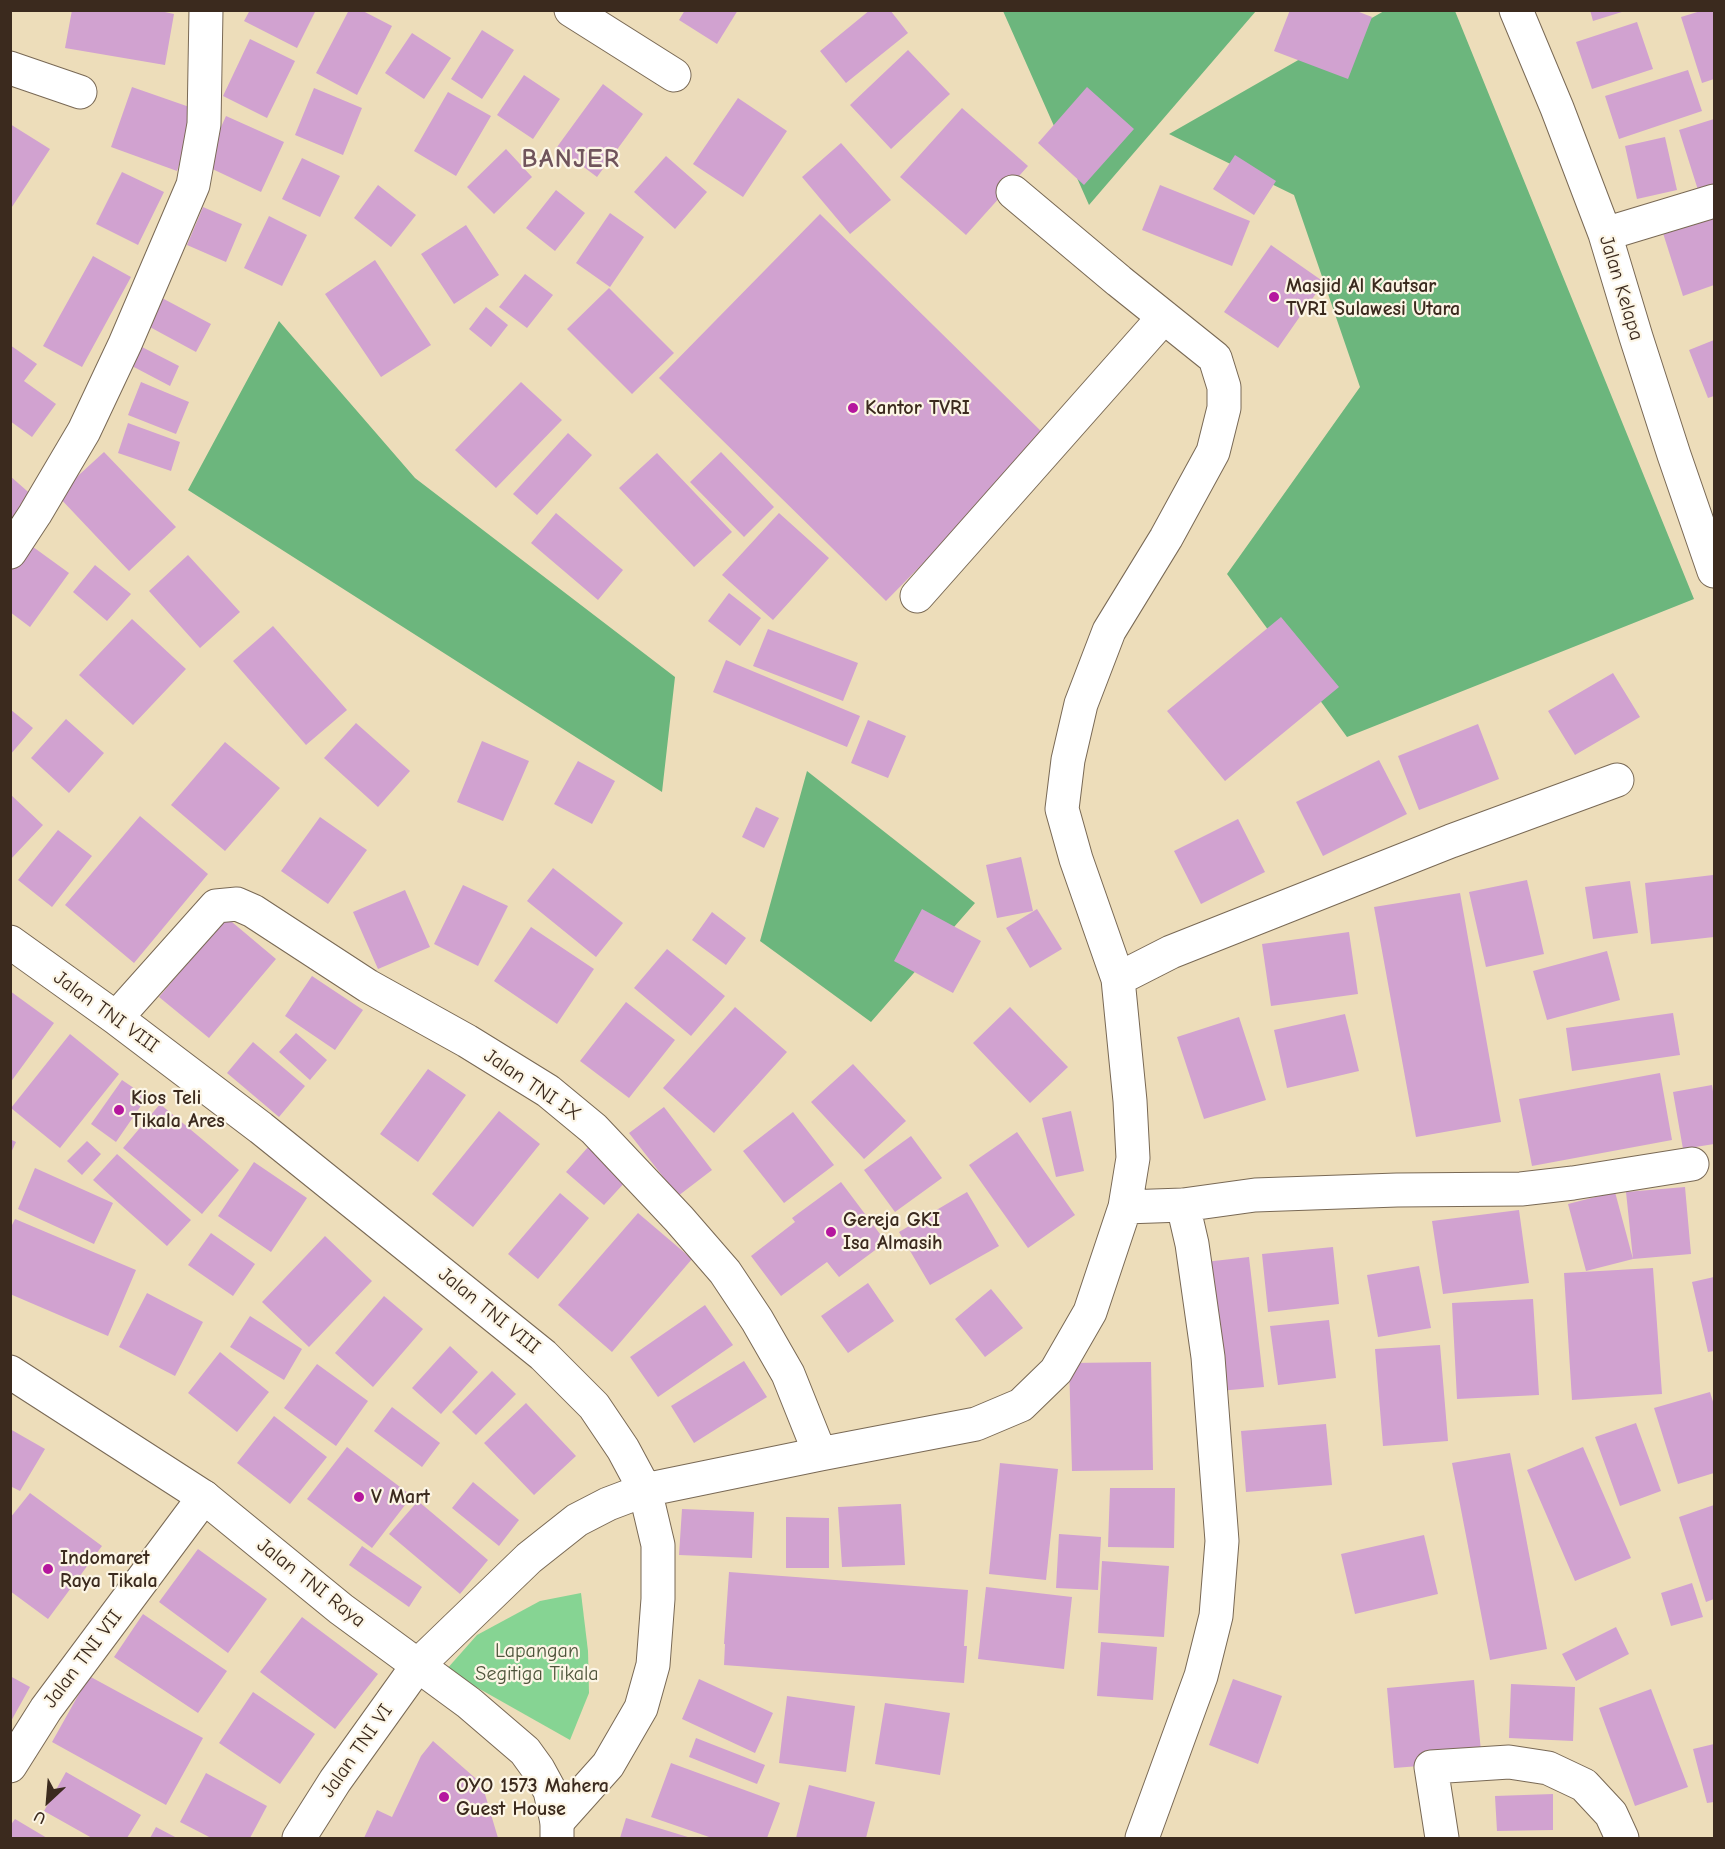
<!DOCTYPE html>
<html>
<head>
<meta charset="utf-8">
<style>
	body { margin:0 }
	#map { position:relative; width:1725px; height:1849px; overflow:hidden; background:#edddba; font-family:"Comic Neue",sans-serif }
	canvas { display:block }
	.frame { position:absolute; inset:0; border:12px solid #3b2a1e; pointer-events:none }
	.north { position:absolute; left:18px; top:1771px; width:60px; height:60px; -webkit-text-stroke:4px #fcf5e5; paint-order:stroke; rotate:206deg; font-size:16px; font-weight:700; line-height:24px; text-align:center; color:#3b2a1e }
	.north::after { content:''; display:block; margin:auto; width:21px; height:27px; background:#3b2a1e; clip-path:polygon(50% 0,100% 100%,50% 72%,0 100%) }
</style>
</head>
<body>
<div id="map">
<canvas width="1725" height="1849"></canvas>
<div class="frame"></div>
<div class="north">U</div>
</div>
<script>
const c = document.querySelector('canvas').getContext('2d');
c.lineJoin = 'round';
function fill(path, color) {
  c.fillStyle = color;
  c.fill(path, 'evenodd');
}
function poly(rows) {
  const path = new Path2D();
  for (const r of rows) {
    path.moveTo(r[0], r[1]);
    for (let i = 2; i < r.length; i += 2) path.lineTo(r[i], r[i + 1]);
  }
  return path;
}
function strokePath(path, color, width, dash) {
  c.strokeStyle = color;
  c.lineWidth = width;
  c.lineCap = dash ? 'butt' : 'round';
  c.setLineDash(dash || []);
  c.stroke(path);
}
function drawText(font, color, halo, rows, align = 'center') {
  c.font = font + ' "Comic Neue",sans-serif';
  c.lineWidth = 4.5;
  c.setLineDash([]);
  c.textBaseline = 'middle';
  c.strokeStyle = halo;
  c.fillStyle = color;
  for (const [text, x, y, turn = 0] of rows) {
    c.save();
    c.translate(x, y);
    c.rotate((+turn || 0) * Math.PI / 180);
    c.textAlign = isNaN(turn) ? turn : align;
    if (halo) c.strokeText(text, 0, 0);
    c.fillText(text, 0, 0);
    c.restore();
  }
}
const green = poly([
	[581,1593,588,1651,589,1693,570,1740,446,1670,477,1635,540,1601]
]);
const forest = poly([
	[1003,11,1256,11,1089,205],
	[1384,11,1455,11,1694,599,1347,737,1227,574,1360,387,1294,195,1169,134],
	[279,321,415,478,675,677,662,792,188,490],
	[807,771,975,903,871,1022,760,941]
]);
const building = poly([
	[72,10,156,10,174,14,165,65,65,48],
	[250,10,316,10,297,48,244,21],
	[349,10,361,10,392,26,357,95,316,73],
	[685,10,738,10,717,44,679,20],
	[870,10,890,10,908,33,846,83,820,51],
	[1290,10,1354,10,1372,17,1348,79,1274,51],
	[1590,10,1625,10,1625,11,1593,21],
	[1704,10,1714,10,1714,79,1702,83,1681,17],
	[1637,22,1653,69,1592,89,1576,42],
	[482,30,514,50,482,99,451,79],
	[412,33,451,58,424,99,385,73],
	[250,39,295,61,267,118,223,96],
	[908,50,950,94,891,149,850,105],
	[1688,70,1702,111,1619,139,1605,96],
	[524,75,560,99,533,139,497,115],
	[603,84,643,114,597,177,557,147],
	[132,87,198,110,177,171,111,147],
	[1087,87,1134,129,1084,185,1038,143],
	[314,88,362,108,343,155,295,135],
	[448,92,491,116,456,176,414,151],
	[738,98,787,131,743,197,693,164],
	[962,108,1028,166,966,235,900,177],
	[226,116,284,142,261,192,204,165],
	[1714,119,1714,185,1698,190,1679,130],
	[10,124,50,149,10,210],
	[1665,137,1677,190,1637,199,1625,146],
	[841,143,891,200,850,234,802,177],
	[506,149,532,177,494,214,467,187],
	[1235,155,1276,181,1254,215,1213,189],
	[666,156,707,192,675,229,634,192],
	[302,158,340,176,320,217,282,199],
	[122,172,164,192,138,245,96,224],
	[378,185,416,215,391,247,354,218],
	[1160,185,1250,221,1232,266,1142,230],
	[556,190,585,213,555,251,526,228],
	[203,207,242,224,226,262,187,245],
	[1714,212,1714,285,1683,296,1662,230],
	[610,213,644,237,610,287,576,263],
	[820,214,1047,437,886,601,659,378],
	[269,216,307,235,282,286,244,268],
	[466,225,499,275,454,304,421,254],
	[1271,245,1324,282,1278,348,1224,312],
	[93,256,131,277,82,367,43,346],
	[375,260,431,345,381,377,325,294],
	[525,274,553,295,527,328,499,307],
	[609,288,674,353,632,394,567,329],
	[162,298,211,324,196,352,148,326],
	[486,307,508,325,491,347,469,329],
	[1714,340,1714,396,1708,398,1689,350],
	[10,345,37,364,24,381,56,404,32,437,10,421],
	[142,347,179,366,170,386,132,366],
	[141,382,189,402,176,434,128,415],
	[521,382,562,420,496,488,455,450],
	[128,423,180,442,171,471,118,453],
	[568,433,592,455,537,515,513,494],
	[104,452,176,527,129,571,57,495],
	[721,452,774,507,744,537,690,482],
	[657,453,732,532,694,567,619,488],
	[10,476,34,497,10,524],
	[556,513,623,570,598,600,531,543],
	[779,513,829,558,773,620,722,575],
	[29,544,69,573,30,627,10,612,10,569],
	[188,555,240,612,200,648,149,591],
	[95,565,131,594,107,621,73,592],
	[729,593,761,618,740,646,708,621],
	[1281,617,1339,687,1225,781,1167,711],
	[132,619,186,669,133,725,79,675],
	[273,626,347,710,306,745,233,661],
	[768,629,858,663,843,701,753,666],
	[726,660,860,716,847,747,713,692],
	[1613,673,1640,717,1575,755,1548,711],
	[10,709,33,728,10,755],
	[66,719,104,753,69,793,31,758],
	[868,720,906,736,888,778,851,763],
	[356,723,410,771,378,807,324,758],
	[1478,724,1499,779,1419,810,1398,756],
	[482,741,529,761,503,821,457,802],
	[225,742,280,788,225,851,171,805],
	[1379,760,1407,814,1323,856,1296,802],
	[578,761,615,781,592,824,554,804],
	[10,794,43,825,10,860],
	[756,807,779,818,764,848,742,837],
	[140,816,208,874,134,963,65,905],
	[320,817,367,850,328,904,281,871],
	[1238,819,1265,872,1201,904,1174,851],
	[58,830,92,856,52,907,18,880],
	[1021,857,1033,911,997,918,986,865],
	[553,868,623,923,596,957,527,901],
	[1713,875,1714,937,1651,944,1645,883],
	[1527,880,1544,954,1486,967,1469,892],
	[1630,881,1638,933,1593,939,1585,887],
	[463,885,508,906,478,966,434,944],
	[405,890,430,947,378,969,353,912],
	[1460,893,1501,1122,1416,1137,1374,907],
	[922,909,981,941,953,993,894,961],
	[1037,909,1062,949,1030,968,1006,928],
	[712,912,746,938,726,965,692,940],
	[226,917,276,959,209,1038,159,997],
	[531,927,594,969,557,1024,494,981],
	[1349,932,1358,994,1271,1006,1262,944],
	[667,949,725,996,691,1036,634,988],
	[1607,951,1620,1000,1547,1020,1533,971],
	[312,976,363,1010,335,1050,285,1016],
	[10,991,54,1023,10,1083],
	[626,1002,675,1040,629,1098,580,1061],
	[735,1007,787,1052,714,1133,663,1088],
	[1010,1007,1068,1067,1030,1103,973,1043],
	[1673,1013,1680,1055,1572,1071,1566,1028],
	[1345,1014,1359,1071,1287,1088,1274,1030],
	[1239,1017,1266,1100,1204,1119,1177,1037],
	[296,1033,327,1060,310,1080,279,1052],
	[70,1034,119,1074,60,1148,11,1108],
	[253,1042,305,1086,279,1117,227,1073],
	[853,1064,906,1121,864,1159,811,1102],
	[428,1069,466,1095,418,1162,380,1134],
	[1660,1073,1672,1140,1532,1166,1519,1099],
	[122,1080,147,1097,116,1142,91,1124],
	[1712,1085,1714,1098,1714,1144,1683,1149,1673,1092],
	[160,1104,239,1170,202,1214,123,1148],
	[664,1107,712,1170,678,1196,629,1133],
	[499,1111,540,1144,473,1227,432,1194],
	[1071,1111,1084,1171,1056,1177,1042,1118],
	[793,1112,834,1165,784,1203,743,1151],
	[1017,1132,1075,1215,1028,1248,969,1165],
	[911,1136,942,1178,895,1212,864,1170],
	[10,1139,16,1142,10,1155],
	[87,1141,101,1154,82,1175,67,1161],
	[589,1146,627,1180,604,1205,566,1172],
	[117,1154,191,1220,167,1246,93,1180],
	[254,1162,307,1198,271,1252,218,1216],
	[35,1168,113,1203,94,1244,18,1209],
	[841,1182,886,1242,839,1277,827,1262,781,1296,751,1256,795,1222,792,1218],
	[1685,1187,1691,1254,1633,1259,1626,1192],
	[967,1192,999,1246,930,1285,899,1232],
	[1615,1192,1633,1259,1586,1271,1568,1204],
	[560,1193,589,1218,538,1279,508,1254],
	[1519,1210,1529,1283,1443,1294,1432,1221],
	[638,1213,692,1259,612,1352,558,1305],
	[15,1219,136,1270,108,1336,10,1294,10,1229],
	[211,1233,255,1264,233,1296,188,1265],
	[325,1236,372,1281,309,1347,262,1302],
	[1333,1247,1339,1304,1268,1312,1262,1254],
	[1249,1257,1264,1387,1219,1391,1205,1262],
	[1419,1266,1431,1328,1378,1337,1367,1275],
	[1653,1268,1662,1394,1572,1400,1564,1273],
	[1714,1277,1714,1351,1708,1352,1692,1282],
	[868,1283,894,1321,848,1353,821,1316],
	[991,1289,1023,1328,985,1357,955,1319],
	[147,1293,203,1322,175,1376,119,1347],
	[384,1296,423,1329,373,1387,335,1353],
	[1533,1299,1539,1395,1457,1399,1452,1303],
	[705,1305,733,1345,658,1397,630,1357],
	[250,1316,302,1349,284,1380,230,1347],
	[1329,1320,1336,1378,1278,1385,1270,1326],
	[1440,1345,1448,1441,1383,1446,1375,1349],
	[450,1346,478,1372,441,1414,412,1388],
	[220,1352,269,1392,237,1432,188,1393],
	[744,1361,767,1397,694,1443,671,1406],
	[1151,1362,1153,1470,1072,1471,1069,1363],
	[317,1364,368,1401,336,1446,284,1408],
	[492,1371,516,1394,476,1435,452,1412],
	[1710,1392,1714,1405,1714,1473,1678,1484,1654,1408],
	[526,1403,576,1456,534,1495,484,1443],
	[392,1407,440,1443,422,1467,374,1431],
	[274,1416,327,1457,290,1504,237,1463],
	[1636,1423,1661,1491,1620,1506,1595,1437],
	[1326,1424,1332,1485,1246,1492,1241,1431],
	[10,1429,45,1449,20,1491,10,1486],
	[347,1447,412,1496,372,1548,307,1499],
	[1583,1447,1631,1558,1575,1581,1527,1470],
	[1510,1453,1547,1649,1490,1660,1452,1463],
	[1000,1463,1058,1469,1046,1580,989,1574],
	[473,1482,519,1520,499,1546,452,1508],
	[1110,1488,1175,1488,1174,1548,1108,1547],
	[30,1493,102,1546,48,1619,10,1591,10,1518],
	[418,1501,488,1560,460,1594,389,1534],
	[901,1504,905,1565,842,1567,838,1507],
	[1714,1505,1714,1599,1706,1602,1679,1517],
	[682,1509,754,1512,752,1558,679,1555],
	[786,1517,829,1518,829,1568,786,1568],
	[1059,1534,1101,1537,1098,1590,1056,1588],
	[1424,1535,1438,1594,1355,1614,1341,1554],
	[362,1546,422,1587,409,1607,349,1565],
	[198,1549,267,1599,228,1653,159,1602],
	[1102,1561,1169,1566,1164,1637,1098,1633],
	[729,1572,968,1590,964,1646,967,1646,964,1683,724,1665,725,1644,724,1644],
	[1692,1583,1703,1617,1671,1626,1661,1593],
	[986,1587,1072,1597,1064,1669,978,1659],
	[143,1614,227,1671,198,1713,114,1657],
	[302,1617,378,1674,335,1729,260,1672],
	[1616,1627,1629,1654,1576,1681,1562,1654],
	[1101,1642,1157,1647,1153,1700,1097,1696],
	[10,1676,30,1687,10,1723],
	[89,1676,203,1738,166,1805,52,1742],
	[699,1679,773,1713,755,1753,682,1719],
	[1233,1679,1282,1696,1258,1764,1209,1745],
	[1474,1680,1482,1761,1394,1768,1387,1688],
	[1511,1684,1575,1687,1573,1741,1509,1738],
	[1651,1689,1688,1787,1635,1806,1599,1708],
	[253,1692,315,1734,280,1784,219,1743],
	[787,1696,855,1706,846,1772,779,1763],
	[885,1703,950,1713,940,1775,875,1764],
	[696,1738,765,1765,757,1784,689,1757],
	[433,1741,482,1784,498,1838,364,1838,377,1810,392,1817,421,1756],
	[1714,1744,1714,1802,1707,1803,1693,1749],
	[671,1763,780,1803,767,1838,712,1838,651,1817],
	[66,1772,141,1815,127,1838,92,1838,44,1811],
	[206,1773,267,1806,250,1838,211,1838,180,1822],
	[809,1785,875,1802,866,1838,796,1838],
	[1553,1794,1553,1830,1497,1831,1495,1796],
	[626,1818,691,1838,620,1838],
	[15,1819,47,1838,10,1838,10,1826],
	[156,1827,177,1838,150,1838]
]);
const minor = poly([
	[571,10,674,75],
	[1516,10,1557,108,1605,234,1636,337,1674,455,1714,571],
	[10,68,80,92],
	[1605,234,1714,201],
	[10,552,35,514,84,431,125,344,193,185,204,124,206,10],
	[917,596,1164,317],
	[10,942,116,1018,261,1128,543,1355,594,1406,623,1449,645,1490,658,1545,658,1599,653,1665,641,1708,608,1765,557,1822],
	[1118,979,1171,952,1451,841,1617,780],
	[116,1018,216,906,237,904,253,911,368,986,467,1041,548,1091,594,1129,679,1219,725,1272,757,1320,788,1374,820,1454],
	[1125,1207,1183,1205,1255,1195,1397,1190,1521,1189,1573,1183,1692,1164],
	[10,1766,46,1709,204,1497],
	[299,1838,335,1781,418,1665,529,1558,577,1520,608,1504,645,1490,820,1454,976,1424,1021,1405,1056,1371,1090,1312,1125,1207,1133,1158,1130,1101,1118,979,1076,859,1062,809,1068,760,1081,704,1109,631,1166,538,1213,452,1224,408,1224,387,1215,358,1119,281,1013,192],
	[1142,1838,1201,1676,1216,1616,1222,1541,1208,1357,1192,1244,1183,1205],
	[1442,1838,1431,1767,1509,1762,1548,1768,1584,1785,1611,1814,1622,1838]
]);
const secondary = poly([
	[10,1372,204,1497,341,1609,469,1703,525,1751,538,1769,550,1791,557,1822,557,1838]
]);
const markers = [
	[1274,297,6,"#b5179e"],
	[853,408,6,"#b5179e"],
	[119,1110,6,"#b5179e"],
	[831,1232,6,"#b5179e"],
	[359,1497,6,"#b5179e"],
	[48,1569,6,"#b5179e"],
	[444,1797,6,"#b5179e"]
];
const poiNames = [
	["Masjid Al Kautsar",1286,286],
	["TVRI Sulawesi Utara",1286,309],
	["Kantor TVRI",865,408],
	["Kios Teli",131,1098],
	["Tikala Ares",131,1121],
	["Gereja GKI",843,1220],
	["Isa Almasih",843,1243],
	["V Mart",371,1497],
	["Indomaret",60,1558],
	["Raya Tikala",60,1581],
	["OYO 1573 Mahera",456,1786],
	["Guest House",456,1809]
];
const streetNames = [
	["Jalan Kelapa",1621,288,73],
	["Jalan TNI VIII",106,1012,36],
	["Jalan TNI IX",532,1085,34],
	["Jalan TNI VIII",489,1311,39],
	["Jalan TNI Raya",311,1583,38],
	["Jalan TNI VII",83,1659,-53],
	["Jalan TNI VI",357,1751,-55]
];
const parkNames = [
	["Lapangan",537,1651],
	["Segitiga Tikala",537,1674]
];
const districtNames = [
	["BANJER",571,160]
];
fill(green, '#86d493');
fill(forest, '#6cb67d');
fill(building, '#d1a2d0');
strokePath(minor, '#796955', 35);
strokePath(secondary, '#796955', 35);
strokePath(minor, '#fff', 33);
strokePath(secondary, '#fff', 33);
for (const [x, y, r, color] of markers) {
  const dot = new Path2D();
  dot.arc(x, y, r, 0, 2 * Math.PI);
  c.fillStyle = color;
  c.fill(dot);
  strokePath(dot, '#fcf5e5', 2);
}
drawText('bold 20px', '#3b2a1e', '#fcf5e5', poiNames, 'left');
drawText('20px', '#3b2a1e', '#fcf5e5', streetNames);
drawText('20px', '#4e543b', '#fcf5e5', parkNames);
c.letterSpacing = '1.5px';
drawText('bold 26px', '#70545c', '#fcf5e5', districtNames);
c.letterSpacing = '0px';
</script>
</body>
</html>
